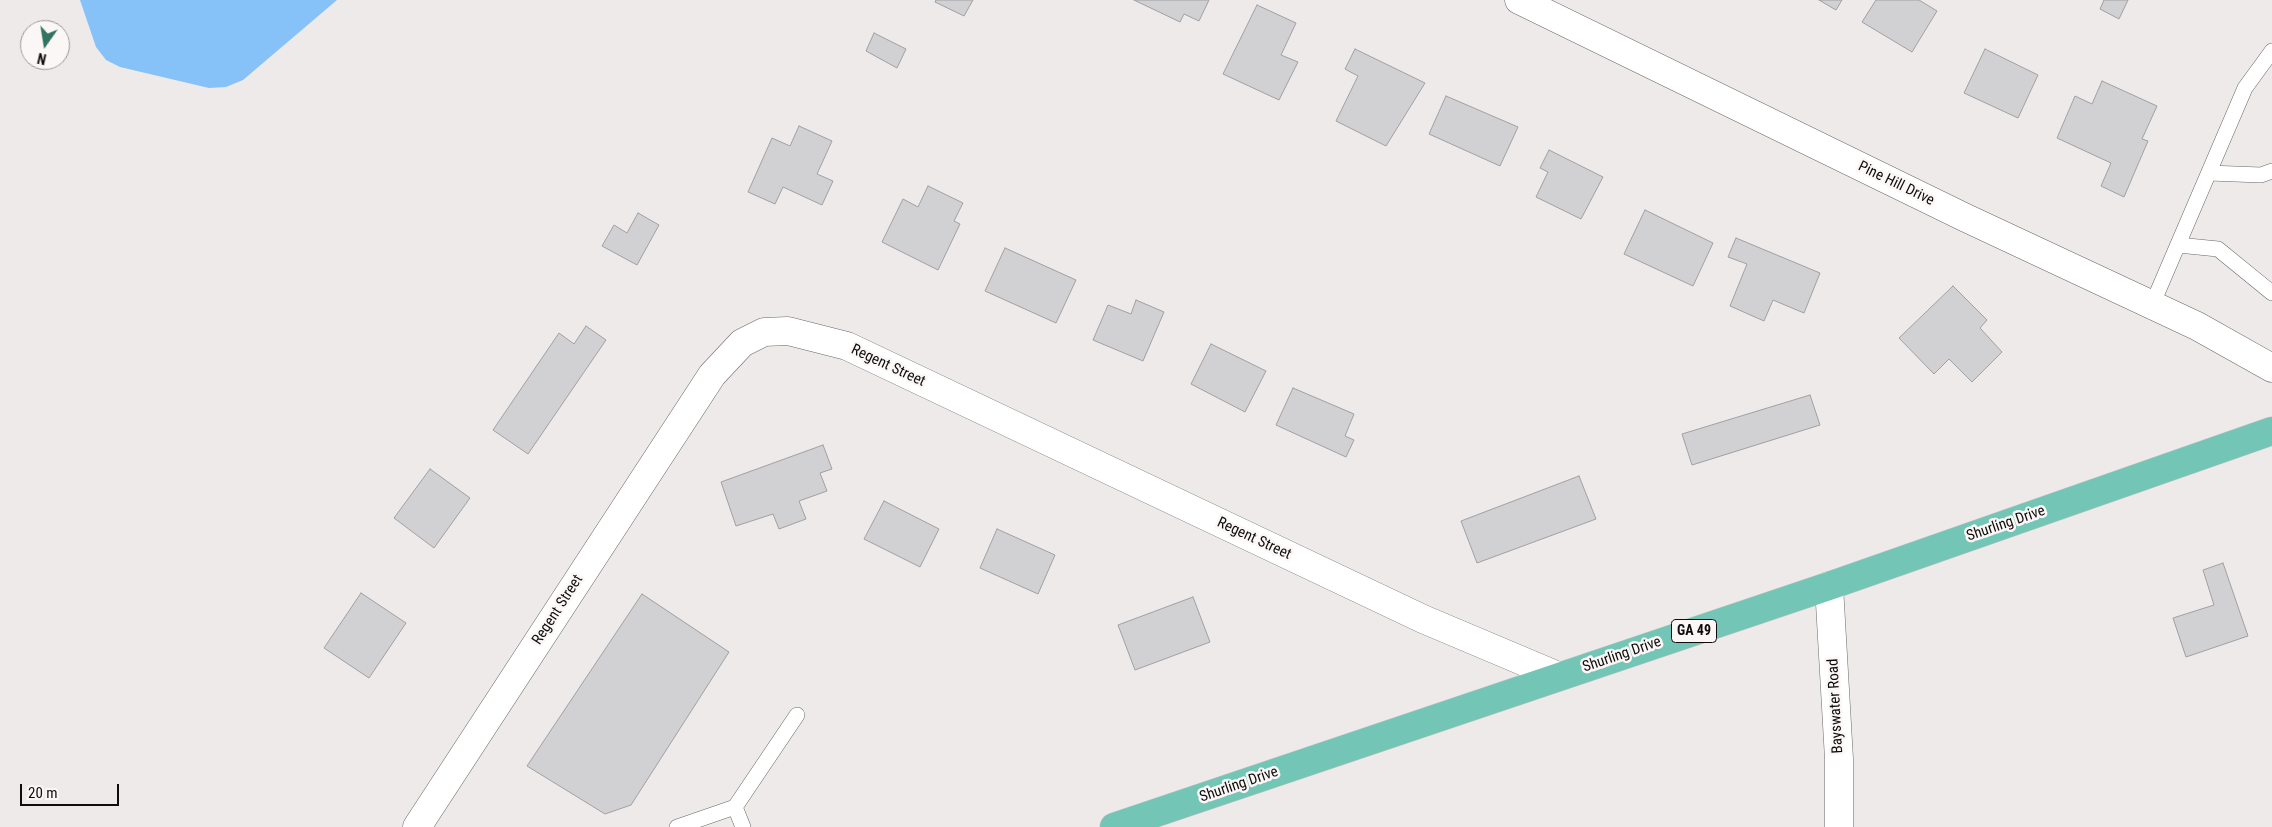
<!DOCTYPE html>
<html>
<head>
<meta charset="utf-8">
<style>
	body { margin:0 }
	#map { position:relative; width:2272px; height:827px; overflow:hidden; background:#edeae9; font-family:"Roboto Condensed",sans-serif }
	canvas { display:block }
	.north { position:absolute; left:20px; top:20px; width:50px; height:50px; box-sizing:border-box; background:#fbf7f6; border:1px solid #9c9998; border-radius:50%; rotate:193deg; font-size:14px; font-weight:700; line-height:20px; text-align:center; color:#0e0d0c }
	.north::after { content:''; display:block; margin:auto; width:18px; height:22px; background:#327362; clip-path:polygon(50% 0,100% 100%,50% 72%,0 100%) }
	.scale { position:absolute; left:20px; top:784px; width:99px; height:22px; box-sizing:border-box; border:2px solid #0e0d0c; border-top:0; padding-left:6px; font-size:15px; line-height:18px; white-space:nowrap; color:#0e0d0c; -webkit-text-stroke:4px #fbf7f6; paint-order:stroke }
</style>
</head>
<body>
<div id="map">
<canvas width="2272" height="827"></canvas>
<div class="north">N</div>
<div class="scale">20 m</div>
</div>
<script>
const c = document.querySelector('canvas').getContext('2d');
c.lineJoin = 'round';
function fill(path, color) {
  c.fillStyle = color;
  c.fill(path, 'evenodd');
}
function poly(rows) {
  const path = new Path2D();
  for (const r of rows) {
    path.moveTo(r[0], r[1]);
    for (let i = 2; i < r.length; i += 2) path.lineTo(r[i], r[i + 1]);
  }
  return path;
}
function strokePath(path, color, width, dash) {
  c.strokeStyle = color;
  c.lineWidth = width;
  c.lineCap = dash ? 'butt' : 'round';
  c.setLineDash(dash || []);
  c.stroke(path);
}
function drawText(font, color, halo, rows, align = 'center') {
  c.font = font + ' "Roboto Condensed",sans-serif';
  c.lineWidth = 5;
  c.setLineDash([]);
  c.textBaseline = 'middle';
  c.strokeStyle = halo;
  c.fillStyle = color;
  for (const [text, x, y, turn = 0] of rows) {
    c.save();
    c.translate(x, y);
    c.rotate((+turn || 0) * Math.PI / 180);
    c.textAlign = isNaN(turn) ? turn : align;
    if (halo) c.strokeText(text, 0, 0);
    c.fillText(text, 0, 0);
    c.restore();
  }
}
const water = poly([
	[80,0,337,0,243,80,226,87,209,88,120,67,106,60,96,47]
]);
const building = poly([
	[936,0,973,0,964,16,935,2,936,0],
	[1134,0,1209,0,1199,21,1184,14,1180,22,1134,0],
	[1819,0,1842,0,1836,10,1819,0],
	[1876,0,1919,0,1937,11,1912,52,1862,22,1876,0],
	[2104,0,2128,0,2119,19,2100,9,2104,0],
	[1257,5,1296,23,1281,55,1298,62,1279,100,1223,74,1257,5],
	[874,33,906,49,897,68,866,51,874,33],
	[1355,49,1425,83,1386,146,1336,121,1358,76,1345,69,1355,49],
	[1985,49,2038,75,2018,118,1964,93,1985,49],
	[2102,81,2157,106,2142,139,2148,141,2124,197,2101,186,2111,163,2057,138,2075,96,2092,104,2102,81],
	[1446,96,1518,127,1500,166,1429,134,1446,96],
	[799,126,832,141,817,174,833,181,822,205,783,187,775,204,748,192,772,138,790,146,799,126],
	[1549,150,1603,177,1581,219,1536,197,1548,172,1540,168,1549,150],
	[928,186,963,203,954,221,960,224,938,270,882,242,903,199,918,207,928,186],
	[1645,210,1713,243,1693,286,1624,254,1645,210],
	[638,213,659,225,637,265,602,246,614,225,627,233,638,213],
	[1736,238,1820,273,1804,313,1773,300,1764,321,1730,306,1747,264,1728,257,1736,238],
	[1005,248,1076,280,1056,323,985,291,1005,248],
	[1953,286,1987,320,1980,328,2002,352,1972,382,1949,359,1934,374,1899,338,1953,286],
	[1136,300,1164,312,1143,361,1093,340,1108,305,1131,314,1136,300],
	[586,326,606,340,528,454,493,430,559,333,574,344,586,326],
	[1211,344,1266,371,1245,412,1191,384,1211,344],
	[1293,388,1354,414,1345,436,1354,440,1346,457,1276,425,1293,388],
	[1810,395,1820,425,1692,465,1682,434,1810,395],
	[823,445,832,469,820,473,827,491,799,501,806,519,779,529,773,514,736,526,721,482,823,445],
	[430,469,470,498,434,548,394,518,430,469],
	[1579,476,1596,519,1477,563,1461,521,1579,476],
	[884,501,939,529,920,567,864,539,884,501],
	[997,529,1055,555,1038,594,980,568,997,529],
	[2223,563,2248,636,2186,657,2173,618,2214,605,2203,570,2223,563],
	[361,593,406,623,369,678,324,648,361,593],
	[642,594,729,652,631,805,605,814,527,766,642,594],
	[1193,597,1210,642,1135,670,1118,625,1193,597]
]);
const service = poly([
	[2209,173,2261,175,2272,171],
	[2178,245,2218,249,2272,293],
	[2152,305,2245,88,2272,51],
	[735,807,797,715],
	[677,827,735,807,743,827]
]);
const minor = poly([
	[1519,0,1966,218,2197,326,2272,368],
	[1829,586,1839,759,1839,827],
	[417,827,712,375,742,343,764,332,788,331,847,346,1423,619,1558,676]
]);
const primary = poly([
	[1114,827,1829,586,2272,431]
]);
const shields = [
	[1694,631,45]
];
const shieldNames = [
	["GA 49",1694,631]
];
const streetNames = [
	["Pine Hill Drive",1896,184,26],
	["Regent Street",888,366,25],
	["Shurling Drive",2006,524,-19],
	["Regent Street",1254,539,25],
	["Regent Street",558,610,-57],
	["Shurling Drive",1622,655,-19],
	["Bayswater Road",1836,706,-93],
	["Shurling Drive",1239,785,-19]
];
fill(water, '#86c2f7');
fill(building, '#d1d0d3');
strokePath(building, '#a09fa2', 1);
strokePath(service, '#6b6867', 16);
strokePath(minor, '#6b6867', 29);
strokePath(primary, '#c5c5c5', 29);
strokePath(service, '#fff', 15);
strokePath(minor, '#fff', 28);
strokePath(primary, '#73c6b5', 28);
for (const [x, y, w] of shields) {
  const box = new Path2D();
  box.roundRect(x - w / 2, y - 11.5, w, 23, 4);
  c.fillStyle = '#fbf7f6';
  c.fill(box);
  strokePath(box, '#0e0d0c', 1);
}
drawText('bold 14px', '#0e0d0c', null, shieldNames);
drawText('15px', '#0e0d0c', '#fbf7f6', streetNames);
</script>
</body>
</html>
